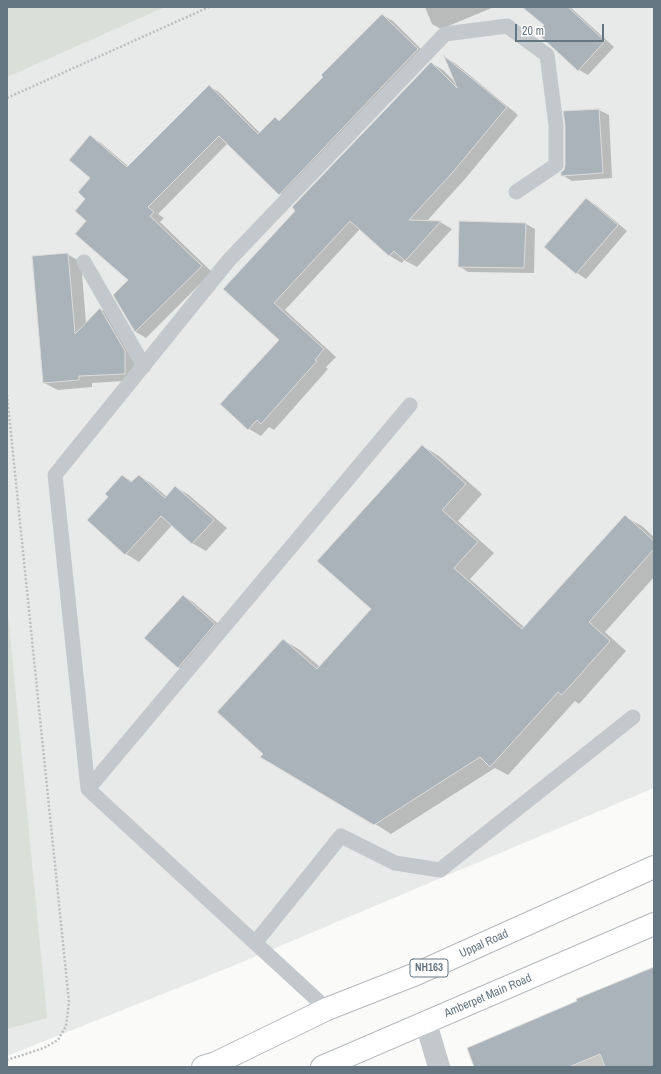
<!DOCTYPE html>
<html>
<head>
<meta charset="utf-8">
<style>
	body { margin:0 }
	#map { position:relative; width:661px; height:1074px; overflow:hidden; background:#fafaf8; font-family:"Archivo Narrow",sans-serif }
	canvas { display:block }
	.frame { position:absolute; inset:0; border:8px solid #657683; pointer-events:none }
	.scale { position:absolute; left:515px; top:24px; width:89px; height:18px; box-sizing:border-box; border:2px solid #657683; border-top:0; padding-left:5px; font-size:12px; line-height:14px; white-space:nowrap; color:#657683; -webkit-text-stroke:3px #fff; paint-order:stroke }
</style>
</head>
<body>
<div id="map">
<canvas width="661" height="1074"></canvas>
<div class="frame"></div>
<div class="scale">20 m</div>
</div>
<script>
const c = document.querySelector('canvas').getContext('2d');
c.lineJoin = 'round';
function fill(path, color) {
  c.fillStyle = color;
  c.fill(path, 'evenodd');
}
function poly(rows) {
  const path = new Path2D();
  for (const r of rows) {
    path.moveTo(r[0], r[1]);
    for (let i = 2; i < r.length; i += 2) path.lineTo(r[i], r[i + 1]);
  }
  return path;
}
function strokePath(path, color, width, dash) {
  c.strokeStyle = color;
  c.lineWidth = width;
  c.lineCap = dash ? 'butt' : 'round';
  c.setLineDash(dash || []);
  c.stroke(path);
}
function drawText(font, color, halo, rows, align = 'center') {
  c.font = font + ' "Archivo Narrow",sans-serif';
  c.lineWidth = 4;
  c.setLineDash([]);
  c.textBaseline = 'middle';
  c.strokeStyle = halo;
  c.fillStyle = color;
  for (const [text, x, y, turn = 0] of rows) {
    c.save();
    c.translate(x, y);
    c.rotate((+turn || 0) * Math.PI / 180);
    c.textAlign = isNaN(turn) ? turn : align;
    if (halo) c.strokeText(text, 0, 0);
    c.fillText(text, 0, 0);
    c.restore();
  }
}
const built = poly([
	[7,7,654,7,654,788,228,968,7,1056]
]);
const green = poly([
	[7,7,165,7,7,77],
	[7,603,47,1018,7,1029]
]);
const shadow = poly([
	[425,7,494,7,441,29,432,24],
	[524,7,570,7,614,47,588,75,579,70,545,25],
	[382,15,393,21,428,56,290,200,280,194,228,143,158,214,164,218,160,222,212,272,146,338,136,332,114,295,129,279,88,221,86,199,92,178,90,137,101,143,129,167,209,86,219,92,260,133,275,119,281,122],
	[446,58,456,64,518,115,465,179,426,222,440,222,452,229,417,267,404,260,402,263,390,256,360,229,285,310,336,357,326,367,328,369,274,430,269,427,261,436,249,429,221,404,281,340,224,289,431,63,443,70,456,83],
	[599,110,609,115,612,178,572,181,564,176,569,176,566,174,564,176,562,175,566,165,566,125,564,112],
	[586,199,596,205,627,231,586,279,577,273,546,247],
	[526,224,535,229,534,273,468,272,459,266],
	[67,254,81,262,86,323,100,309,114,317,138,359,139,380,92,383,92,387,58,390,44,383],
	[422,446,439,456,482,494,458,521,494,553,470,579,525,628,625,517,642,526,654,537,654,577,605,632,626,651,579,704,575,701,508,775,495,768,391,834,264,753,283,640,300,650,320,667,372,609],
	[123,476,133,482,139,476,152,484,167,497,175,487,189,495,227,528,206,551,192,543,172,525,139,562,126,554,110,497],
	[183,596,193,602,224,629,187,673,178,667],
	[654,968,654,1067,475,1067]
]);
const building = poly([
	[522,7,568,7,605,41,578,71,537,33,544,25,522,7],
	[382,14,418,49,279,195,219,136,148,207,154,212,150,216,202,266,135,332,113,295,128,280,75,234,86,221,75,211,85,199,78,192,90,178,69,160,90,135,127,167,209,85,258,134,275,117,279,121,323,77,321,75,382,14],
	[444,56,507,107,453,172,409,220,441,221,405,261,394,251,389,256,350,221,274,303,324,349,315,360,317,361,261,424,257,420,248,430,220,404,279,340,223,289,295,211,292,207,431,62,457,88,444,56],
	[599,109,603,173,561,176,561,172,564,170,565,165,565,125,563,111,599,109],
	[586,198,618,225,576,274,544,247,586,198],
	[459,221,526,223,524,268,458,267,459,221],
	[68,253,75,334,100,308,125,351,125,374,79,376,79,380,43,383,32,256,68,253],
	[422,445,466,484,442,510,478,542,454,568,522,629,625,515,654,541,654,549,589,622,610,641,562,695,558,692,490,767,480,757,374,825,260,757,263,754,217,712,283,639,317,669,371,609,317,561,422,445],
	[122,475,131,482,139,475,165,498,175,486,214,520,192,544,161,516,125,555,87,520,108,497,105,494,122,475],
	[183,595,215,624,178,668,144,638,183,595],
	[654,967,654,1067,605,1067,600,1054,569,1067,474,1067,467,1048,577,1001,576,999,654,967]
]);
const path = poly([
	[7,98,209,7],
	[7,395,69,1002,66,1026,58,1040,44,1048,7,1060]
]);
const lane = poly([
	[84,262,144,366],
	[88,789,410,405],
	[255,943,341,836,395,863,440,870,633,717],
	[327,1009,88,789,55,475,229,260,445,34,507,26,547,55,556,125,556,165,516,192]
]);
const street = poly([
	[426,1023,439,1067]
]);
const highway = poly([
	[203,1067,216,1063,327,1009,416,974,654,867],
	[322,1067,654,924]
]);
const shields = [
	[429,968,38]
];
const shieldNames = [
	["NH163",429,968]
];
const streetNames = [
	["Uppal Road",484,944,-24],
	["Amberpet Main Road",488,996,-23]
];
fill(built, '#e8e9e9');
fill(green, '#dadfd7');
fill(shadow, '#0003');
fill(building, '#aab3b9');
strokePath(building, '#dcdcda', 1);
strokePath(highway, '#b4b9bd', 24);
strokePath(path, '#bbbfc2', 2.5, [2, 2]);
strokePath(lane, '#c3c8cc', 15);
strokePath(street, '#c3c8cc', 22);
strokePath(highway, '#fff', 22);
for (const [x, y, w] of shields) {
  const box = new Path2D();
  box.roundRect(x - w / 2, y - 9, w, 18, 3);
  c.fillStyle = '#fff';
  c.fill(box);
  strokePath(box, '#657683', 1);
}
drawText('bold 11px', '#657683', null, shieldNames);
drawText('12px', '#657683', '#fff', streetNames);
</script>
</body>
</html>
